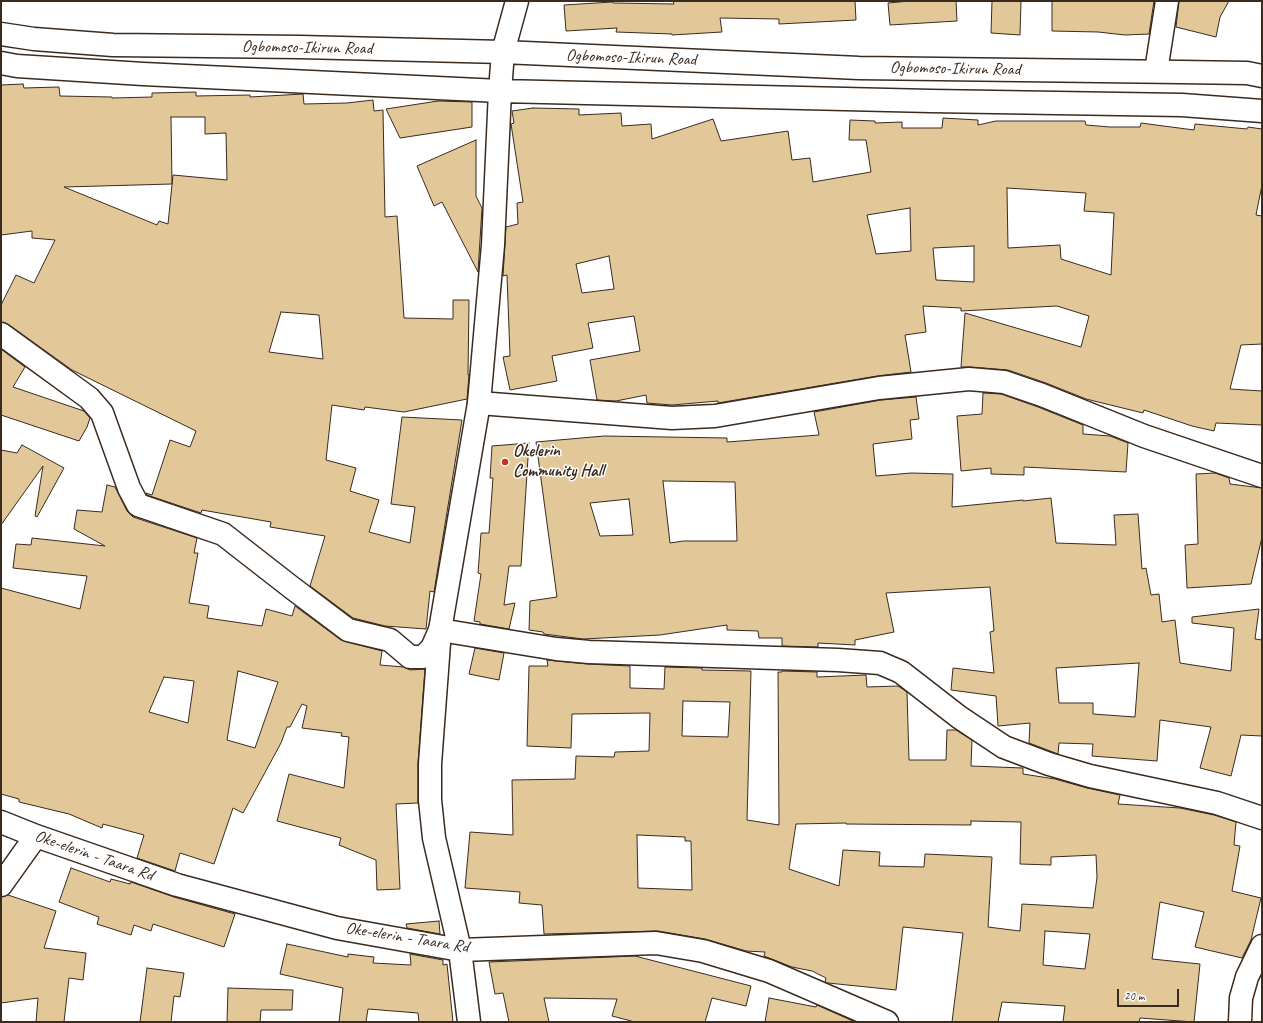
<!DOCTYPE html>
<html>
<head>
<meta charset="utf-8">
<style>
	body { margin:0 }
	#map { position:relative; width:1263px; height:1023px; overflow:hidden; background:#fff; font-family:Caveat,sans-serif }
	canvas { display:block }
	.frame { position:absolute; inset:0; border:2px solid #3b2a1e; pointer-events:none }
	.scale { position:absolute; left:1117px; top:989px; width:62px; height:18px; box-sizing:border-box; border:2px solid #3b2a1e; border-top:0; padding-left:5px; font-size:12px; line-height:14px; white-space:nowrap; color:#3b2a1e; -webkit-text-stroke:3px #fff; paint-order:stroke }
</style>
</head>
<body>
<div id="map">
<canvas width="1263" height="1023"></canvas>
<div class="frame"></div>
<div class="scale">20 m</div>
</div>
<script>
const c = document.querySelector('canvas').getContext('2d');
c.lineJoin = 'round';
function fill(path, color) {
  c.fillStyle = color;
  c.fill(path, 'evenodd');
}
function poly(rows) {
  const path = new Path2D();
  for (const r of rows) {
    path.moveTo(r[0], r[1]);
    for (let i = 2; i < r.length; i += 2) path.lineTo(r[i], r[i + 1]);
  }
  return path;
}
function strokePath(path, color, width, dash) {
  c.strokeStyle = color;
  c.lineWidth = width;
  c.lineCap = dash ? 'butt' : 'round';
  c.setLineDash(dash || []);
  c.stroke(path);
}
function drawText(font, color, halo, rows, align = 'center') {
  c.font = font + ' Caveat,sans-serif';
  c.lineWidth = 3;
  c.setLineDash([]);
  c.textBaseline = 'middle';
  c.strokeStyle = halo;
  c.fillStyle = color;
  for (const [text, x, y, turn = 0] of rows) {
    c.save();
    c.translate(x, y);
    c.rotate((+turn || 0) * Math.PI / 180);
    c.textAlign = isNaN(turn) ? turn : align;
    if (halo) c.strokeText(text, 0, 0);
    c.fillText(text, 0, 0);
    c.restore();
  }
}
const building = poly([
	[673,1,855,1,856,20,779,24,779,19,720,18,722,32,672,35,672,34,616,32,617,28,566,31,564,5,612,2,613,3,674,4,673,1],
	[910,1,956,1,957,21,890,25,888,3,910,1],
	[992,1,1021,1,1020,35,991,33,992,1],
	[1052,1,1154,1,1149,34,1125,35,1098,32,1052,31,1052,1],
	[1179,1,1229,1,1220,17,1216,37,1176,27,1179,1],
	[23,84,24,88,59,87,60,96,112,97,112,98,152,97,152,93,196,92,196,96,250,95,250,97,303,94,304,104,347,103,373,100,374,111,383,110,385,217,397,216,404,318,453,319,453,300,469,300,468,375,469,375,467,399,404,412,365,407,364,410,332,405,326,460,356,468,350,491,379,500,369,532,410,543,415,507,391,504,402,417,462,420,434,592,430,591,426,629,385,626,353,618,310,586,325,536,270,527,271,522,202,510,201,513,147,495,146,493,152,495,170,440,190,447,196,431,72,370,8,324,1,322,1,305,16,275,34,283,55,240,32,238,32,231,1,235,1,85,23,84],
	[171,117,205,117,205,134,226,133,227,180,173,175,168,224,159,221,157,225,64,187,172,184,171,117],
	[281,312,319,315,323,359,269,352,281,312],
	[438,101,472,102,472,127,400,138,386,109,438,101],
	[533,108,579,109,579,115,621,113,622,126,651,124,652,139,713,119,721,141,788,131,792,160,810,158,813,182,871,172,866,140,849,140,850,120,875,121,875,123,902,122,902,128,942,128,943,118,978,120,978,125,996,121,1085,121,1086,125,1110,127,1140,127,1141,123,1194,130,1195,124,1247,129,1248,127,1262,129,1262,185,1256,215,1262,216,1262,344,1241,345,1230,389,1262,391,1262,425,1216,423,1214,431,1192,426,1144,410,1143,413,1086,399,1046,383,1008,370,970,367,961,367,965,313,1081,347,1089,316,1057,306,961,311,961,308,923,306,926,332,905,335,911,372,877,376,718,403,718,401,672,405,647,403,646,395,616,401,597,400,590,360,640,351,634,316,588,323,593,348,552,356,557,381,510,390,503,357,510,356,507,275,503,276,506,227,518,224,517,203,523,202,511,124,514,123,512,111,533,108],
	[1007,188,1086,193,1084,211,1114,213,1111,275,1061,259,1060,245,1008,248,1007,188],
	[910,208,911,251,876,254,867,215,910,208],
	[974,246,974,282,936,280,933,248,974,246],
	[609,256,614,289,582,293,576,264,609,256],
	[476,140,476,196,482,208,478,272,442,202,434,206,417,166,476,140],
	[1,349,25,367,13,387,84,411,90,418,87,427,79,441,1,415,1,349],
	[983,393,1001,394,1038,407,1083,425,1083,434,1110,436,1128,443,1126,472,1024,467,1024,475,991,474,991,468,961,471,957,416,982,414,983,393],
	[916,397,919,419,910,420,912,439,873,444,876,476,911,473,953,474,952,507,1023,500,1023,501,1051,498,1056,543,1116,545,1114,515,1138,514,1142,569,1146,568,1151,595,1159,594,1162,622,1175,620,1180,663,1231,671,1234,628,1192,623,1192,617,1259,609,1255,639,1262,640,1262,736,1241,735,1231,776,1200,768,1211,727,1160,720,1157,761,1092,756,1093,744,1059,743,1058,754,1029,743,1030,723,998,726,996,696,951,690,953,668,994,673,990,632,994,631,990,587,886,593,894,632,855,640,855,645,818,643,818,647,782,646,782,638,759,638,758,631,727,630,727,625,660,635,583,639,544,634,543,632,529,630,530,601,557,597,536,442,604,436,727,438,727,442,819,435,814,412,881,400,916,397],
	[663,481,735,482,737,541,683,541,670,543,663,481],
	[629,499,633,535,600,536,590,503,629,499],
	[1139,663,1135,717,1093,714,1093,703,1059,703,1056,668,1139,663],
	[529,443,521,566,509,566,504,605,515,603,509,629,480,624,480,622,474,621,481,574,478,573,481,533,489,533,493,478,490,478,492,446,529,443],
	[22,445,64,468,37,517,35,516,43,466,1,525,1,450,17,453,22,445],
	[1215,473,1229,478,1230,484,1262,488,1262,537,1251,584,1187,588,1185,545,1198,544,1196,474,1215,473],
	[107,485,115,487,127,511,133,517,197,538,194,553,198,553,189,603,209,606,207,618,262,626,266,609,292,616,295,606,341,640,382,651,380,665,404,667,410,670,425,669,418,763,418,803,396,804,400,889,377,890,376,860,339,845,341,838,277,821,289,774,344,788,349,737,341,736,342,733,302,728,307,706,302,704,290,727,287,727,281,743,243,813,233,808,214,864,180,853,175,871,137,858,144,835,103,824,102,828,69,814,19,802,19,799,1,794,1,588,80,609,87,576,13,568,16,544,31,545,32,538,105,546,74,529,77,510,102,512,107,485],
	[238,671,278,682,255,748,227,740,238,671],
	[164,677,194,681,188,723,149,712,164,677],
	[475,648,504,653,499,680,469,674,475,648],
	[547,660,588,664,630,666,630,688,664,689,665,667,702,668,702,670,751,671,747,820,779,825,778,672,782,672,782,671,817,672,817,677,866,675,867,687,898,686,907,692,909,760,946,760,947,730,956,730,972,740,971,766,1023,768,1023,774,1055,779,1087,788,1120,795,1118,804,1180,808,1214,815,1236,822,1234,845,1240,846,1232,891,1261,898,1251,940,1242,958,1195,947,1204,912,1160,902,1152,959,1200,964,1194,1022,1140,1018,1139,1022,1063,1022,1065,1006,1002,1002,998,1022,952,1022,963,933,903,927,896,990,828,983,825,982,826,978,812,971,792,967,764,956,765,952,746,951,705,939,658,931,544,934,542,905,519,903,520,892,465,888,470,832,513,835,512,780,575,779,576,756,614,757,615,752,649,751,650,713,572,714,571,748,527,746,529,666,548,666,547,660],
	[683,701,730,702,728,737,682,736,683,701],
	[971,821,1021,822,1020,864,1051,865,1051,857,1096,855,1097,877,1093,908,1022,904,1020,931,988,927,992,857,925,854,924,867,879,866,880,852,843,850,839,886,789,869,796,824,846,823,846,824,971,825,971,821],
	[637,835,685,837,685,841,691,841,692,890,638,888,637,835],
	[1045,931,1090,934,1085,969,1043,965,1045,931],
	[71,868,110,882,111,879,130,884,131,882,174,897,235,914,224,947,153,924,151,931,134,925,131,935,97,924,99,917,59,902,71,868],
	[8,895,56,911,44,948,86,953,83,980,69,978,64,1022,36,1022,38,998,1,1003,1,897,8,895],
	[439,921,440,934,407,928,406,924,439,921],
	[287,944,348,957,348,954,374,957,373,963,411,965,410,954,443,960,443,965,447,964,453,1022,419,1022,418,1013,368,1009,366,1022,339,1022,343,988,280,974,287,944],
	[635,956,751,986,746,1006,712,998,705,1022,635,1022,612,1016,617,999,544,998,549,1022,509,1022,503,993,495,994,489,962,635,956],
	[147,968,184,973,180,997,174,996,171,1022,140,1022,147,968],
	[228,988,293,990,292,1010,261,1010,260,1022,227,1022,228,988],
	[769,998,816,1007,817,1005,855,1022,765,1022,769,998]
]);
const street = poly([
	[1156,71,1167,1],
	[1,334,89,398,102,413,129,488,138,505,223,534,291,587,348,630,390,640,410,657,423,657,432,648,440,630,556,649,589,652,838,660,880,663,901,672,959,717,1004,747,1049,764,1090,776,1217,803,1262,818],
	[479,403,672,418,715,416,879,388,969,379,1004,382,1042,395,1144,436,1262,476],
	[1,822,36,836,177,885,337,928,460,950,656,943,703,951,769,971,887,1022],
	[1,885,36,836],
	[1240,1022,1241,998,1247,977,1262,946]
]);
const secondary = poly([
	[1,34,34,39,113,45,300,47,503,52,859,68,1180,72,1247,73,1262,76],
	[1,63,17,66,143,74,500,91,931,101,1182,105,1262,111],
	[469,1022,460,950,434,838,430,800,430,764,440,630,479,403,493,245,500,91,503,52,517,1]
]);
const markers = [
	[505,462,4,"#c8321e"]
];
const streetNames = [
	["Ogbomoso-Ikirun Road",307,48,1],
	["Ogbomoso-Ikirun Road",631,58,2],
	["Ogbomoso-Ikirun Road",955,69,1],
	["Oke-elerin - Taara Rd",94,856,19],
	["Oke-elerin - Taara Rd",407,938,9]
];
const poiNames = [
	["Okelerin",513,452],
	["Community Hall",513,472]
];
fill(building, '#e2c898');
strokePath(building, '#3b2a1e', 1);
strokePath(street, '#3b2a1e', 25);
strokePath(secondary, '#3b2a1e', 25);
strokePath(street, '#fff', 22);
strokePath(secondary, '#fff', 22);
for (const [x, y, r, color] of markers) {
  const dot = new Path2D();
  dot.arc(x, y, r, 0, 2 * Math.PI);
  c.fillStyle = color;
  c.fill(dot);
  strokePath(dot, '#fff', 1.5);
}
drawText('17px', '#3b2a1e', '#fff', streetNames);
drawText('bold 17px', '#3b2a1e', '#fff', poiNames, 'left');
</script>
</body>
</html>
